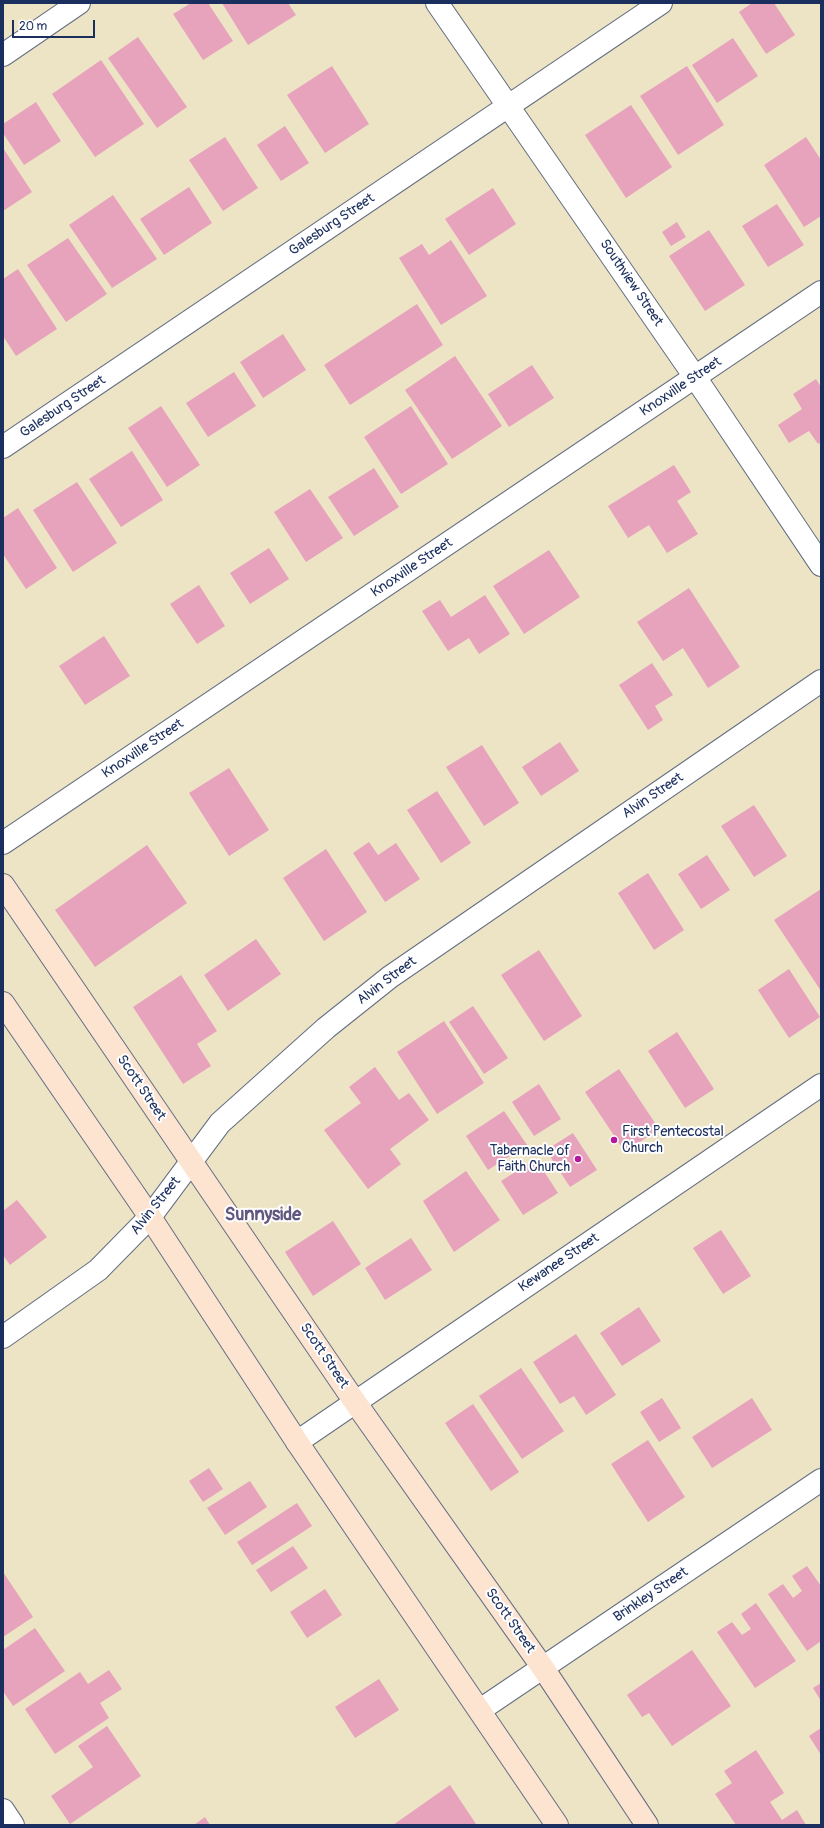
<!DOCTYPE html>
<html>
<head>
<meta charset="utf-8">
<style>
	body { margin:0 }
	#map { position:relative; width:824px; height:1828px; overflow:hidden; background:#ece4c5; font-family:Pangolin,sans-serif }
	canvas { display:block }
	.frame { position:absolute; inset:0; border:4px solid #1b2f5e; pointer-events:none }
	.scale { position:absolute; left:12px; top:20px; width:83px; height:18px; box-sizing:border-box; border:2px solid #1b2f5e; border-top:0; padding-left:5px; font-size:12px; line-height:14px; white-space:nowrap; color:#1b2f5e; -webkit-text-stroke:3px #fff; paint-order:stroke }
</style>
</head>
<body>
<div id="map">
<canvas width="824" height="1828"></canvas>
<div class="frame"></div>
<div class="scale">20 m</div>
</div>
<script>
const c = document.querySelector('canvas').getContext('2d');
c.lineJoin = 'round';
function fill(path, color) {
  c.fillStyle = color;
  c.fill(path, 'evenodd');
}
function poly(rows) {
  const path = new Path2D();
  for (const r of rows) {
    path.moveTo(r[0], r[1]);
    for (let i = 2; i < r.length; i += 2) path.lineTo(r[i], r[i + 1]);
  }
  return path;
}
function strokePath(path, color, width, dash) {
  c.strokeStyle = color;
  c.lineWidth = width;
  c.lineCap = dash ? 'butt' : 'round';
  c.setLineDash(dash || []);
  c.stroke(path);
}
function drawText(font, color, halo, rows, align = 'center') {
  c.font = font + ' Pangolin,sans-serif';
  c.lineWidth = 4;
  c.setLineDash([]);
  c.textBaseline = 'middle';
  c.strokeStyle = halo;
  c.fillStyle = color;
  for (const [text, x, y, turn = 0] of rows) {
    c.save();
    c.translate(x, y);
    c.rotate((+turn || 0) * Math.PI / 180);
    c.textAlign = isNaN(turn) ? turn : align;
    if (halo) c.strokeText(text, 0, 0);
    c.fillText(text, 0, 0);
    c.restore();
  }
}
const building = poly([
	[191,3,208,3,233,41,203,60,173,14],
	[222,3,288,3,296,15,248,45],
	[752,3,774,3,795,35,766,54,739,12],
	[138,37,187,107,157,128,108,58],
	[733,38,758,76,717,103,692,65],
	[101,60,144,124,95,157,52,94],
	[332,66,369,124,325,153,287,95],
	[687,66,724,125,678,155,640,96],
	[36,102,61,141,24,165,3,133,3,124],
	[631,105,672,167,626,198,585,135],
	[285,126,309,163,281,181,257,145],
	[225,137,258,188,223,211,189,160],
	[806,137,821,160,821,216,804,227,764,165],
	[3,148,32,192,3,211],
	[189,187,212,223,164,255,140,219],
	[493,188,516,224,469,255,445,219],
	[113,195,157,259,112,288,69,225],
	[777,204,804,245,768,267,742,226],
	[677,222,686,237,671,246,662,232],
	[709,230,745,285,705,311,669,256],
	[68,238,107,294,66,322,27,265],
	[451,240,487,296,441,325,399,258,422,244,429,255],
	[18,269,57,329,16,356,3,336,3,279],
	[417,304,443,345,350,405,324,365],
	[283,334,306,370,263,398,240,362],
	[455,356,502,426,452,459,405,390],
	[532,365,554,398,509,427,488,394],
	[234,372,256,406,208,437,186,403],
	[816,379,821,387,821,442,818,444,809,431,789,443,778,425,802,409,793,394],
	[161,406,200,465,167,487,128,428],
	[411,406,448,464,401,494,364,437],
	[132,451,163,500,121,527,89,479],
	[674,465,691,492,677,501,698,534,667,553,649,525,628,538,608,506],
	[374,468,399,507,354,536,328,497],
	[77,482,117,543,73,572,33,510],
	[310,489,343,538,306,562,274,512],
	[18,508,57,568,26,589,3,554,3,518],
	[269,548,289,579,250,604,230,573],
	[549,550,580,597,524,634,493,586],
	[199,585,225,626,197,644,170,604],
	[689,588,740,667,708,688,683,648,663,661,637,622],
	[485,595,510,634,479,654,469,638,448,651,422,611,440,600,451,617],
	[104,636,130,676,85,705,59,666],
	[652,663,673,695,655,706,663,720,648,730,619,685],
	[560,742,579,771,541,796,522,767],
	[482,745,519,803,484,826,446,767],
	[229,768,269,830,229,856,189,793],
	[437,791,471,843,441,863,407,810],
	[754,805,787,856,754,877,721,826],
	[369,842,378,855,396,843,420,879,385,902,353,853],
	[147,845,187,903,95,967,55,910],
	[326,849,367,912,324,941,283,878],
	[707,855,730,890,701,909,678,874],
	[648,873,684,930,654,950,618,893],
	[821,889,821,991,774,920],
	[256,939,281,974,228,1011,204,975],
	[539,950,582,1016,544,1041,501,975],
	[789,969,820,1017,789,1038,758,990],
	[181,975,217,1031,197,1044,211,1066,183,1084,133,1007],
	[473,1006,508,1058,484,1074,449,1022],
	[444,1021,484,1083,437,1114,397,1052],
	[677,1032,714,1089,685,1108,648,1051],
	[375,1067,399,1100,409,1093,429,1120,390,1149,401,1164,368,1189,324,1130,361,1103,349,1087],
	[619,1069,659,1129,625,1152,585,1092],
	[539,1084,561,1119,534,1136,512,1102],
	[504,1111,527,1145,488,1170,466,1136],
	[573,1133,597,1170,570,1187,546,1150],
	[536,1159,558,1193,523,1215,501,1181],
	[466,1171,500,1220,454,1252,423,1201],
	[17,1200,47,1237,10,1265,3,1255,3,1211],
	[333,1221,361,1264,313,1296,285,1252],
	[721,1230,751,1276,723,1294,693,1248],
	[411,1238,432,1270,385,1300,365,1268],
	[639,1307,661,1341,622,1366,600,1333],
	[576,1334,616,1395,586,1415,574,1396,560,1404,533,1362],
	[521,1368,564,1431,522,1459,479,1396],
	[662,1398,681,1428,659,1442,640,1412],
	[752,1398,772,1430,712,1468,692,1437],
	[473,1404,519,1472,491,1491,445,1423],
	[648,1440,685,1497,648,1522,611,1464],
	[209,1468,223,1489,203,1502,189,1481],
	[250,1481,267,1507,225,1535,207,1508],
	[297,1503,312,1526,252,1565,237,1542],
	[293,1546,308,1568,271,1592,256,1570],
	[807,1566,821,1586,821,1641,807,1651,768,1594,783,1584,793,1598,802,1591,792,1576],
	[3,1572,33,1617,3,1637],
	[325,1589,342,1615,307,1638,290,1612],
	[756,1603,796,1661,755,1688,717,1632,732,1622,742,1635,751,1629,741,1614],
	[35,1628,65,1671,13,1706,3,1691,3,1650],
	[692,1650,731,1706,672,1746,649,1713,642,1717,627,1695],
	[109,1670,122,1689,100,1703,109,1718,55,1754,25,1709,80,1672,88,1684],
	[379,1679,399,1710,355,1738,335,1707],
	[821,1683,821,1701,813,1688],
	[107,1726,141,1776,70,1824,51,1796,93,1767,78,1746],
	[821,1728,821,1755,809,1736],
	[756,1750,784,1793,770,1802,782,1820,797,1810,806,1825,736,1825,715,1794,732,1783,724,1771],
	[450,1785,476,1824,475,1825,393,1825],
	[205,1817,210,1825,194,1825]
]);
const street = poly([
	[437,3,695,377,821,565],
	[3,55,79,3],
	[3,447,661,3],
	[3,843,821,292],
	[3,1337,98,1270,150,1217,220,1123,326,1028,390,977,821,681],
	[297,1442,821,1085],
	[480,1710,821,1480],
	[3,1810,13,1825]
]);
const secondary = poly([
	[3,885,355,1402,543,1668,647,1825],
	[3,1003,150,1217,297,1442,557,1825]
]);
const markers = [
	[614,1140,4,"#b5179e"],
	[578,1159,4,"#b5179e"]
];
const streetNames = [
	["Galesburg Street",332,225,-34],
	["Southview Street",631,283,56],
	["Knoxville Street",681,387,-34],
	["Galesburg Street",63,407,-34],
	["Knoxville Street",412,568,-34],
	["Knoxville Street",143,749,-34],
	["Alvin Street",653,796,-34],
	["Alvin Street",387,981,-37],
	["Scott Street",141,1088,56],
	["Alvin Street",156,1206,-51],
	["Kewanee Street",559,1263,-34],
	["Scott Street",324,1356,56],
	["Brinkley Street",651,1595,-34],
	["Scott Street",510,1621,55]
];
const poiNames = [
	["First Pentecostal",622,1132],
	["Church",622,1148],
	["Tabernacle of",570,1151,"right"],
	["Faith Church",570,1167,"right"]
];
const districtNames = [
	["Sunnyside",263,1215]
];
fill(building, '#e7a2bc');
strokePath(street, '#646e82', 24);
strokePath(secondary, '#646e82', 24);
strokePath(street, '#fff', 22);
strokePath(secondary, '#fde4d0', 22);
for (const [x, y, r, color] of markers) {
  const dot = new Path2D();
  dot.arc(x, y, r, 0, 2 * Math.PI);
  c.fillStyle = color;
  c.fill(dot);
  strokePath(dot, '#fff', 1.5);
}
drawText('14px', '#1b2f5e', '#fff', streetNames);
drawText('14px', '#1b2f5e', '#fff', poiNames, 'left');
drawText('bold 18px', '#62577f', '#fff', districtNames);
</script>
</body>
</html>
